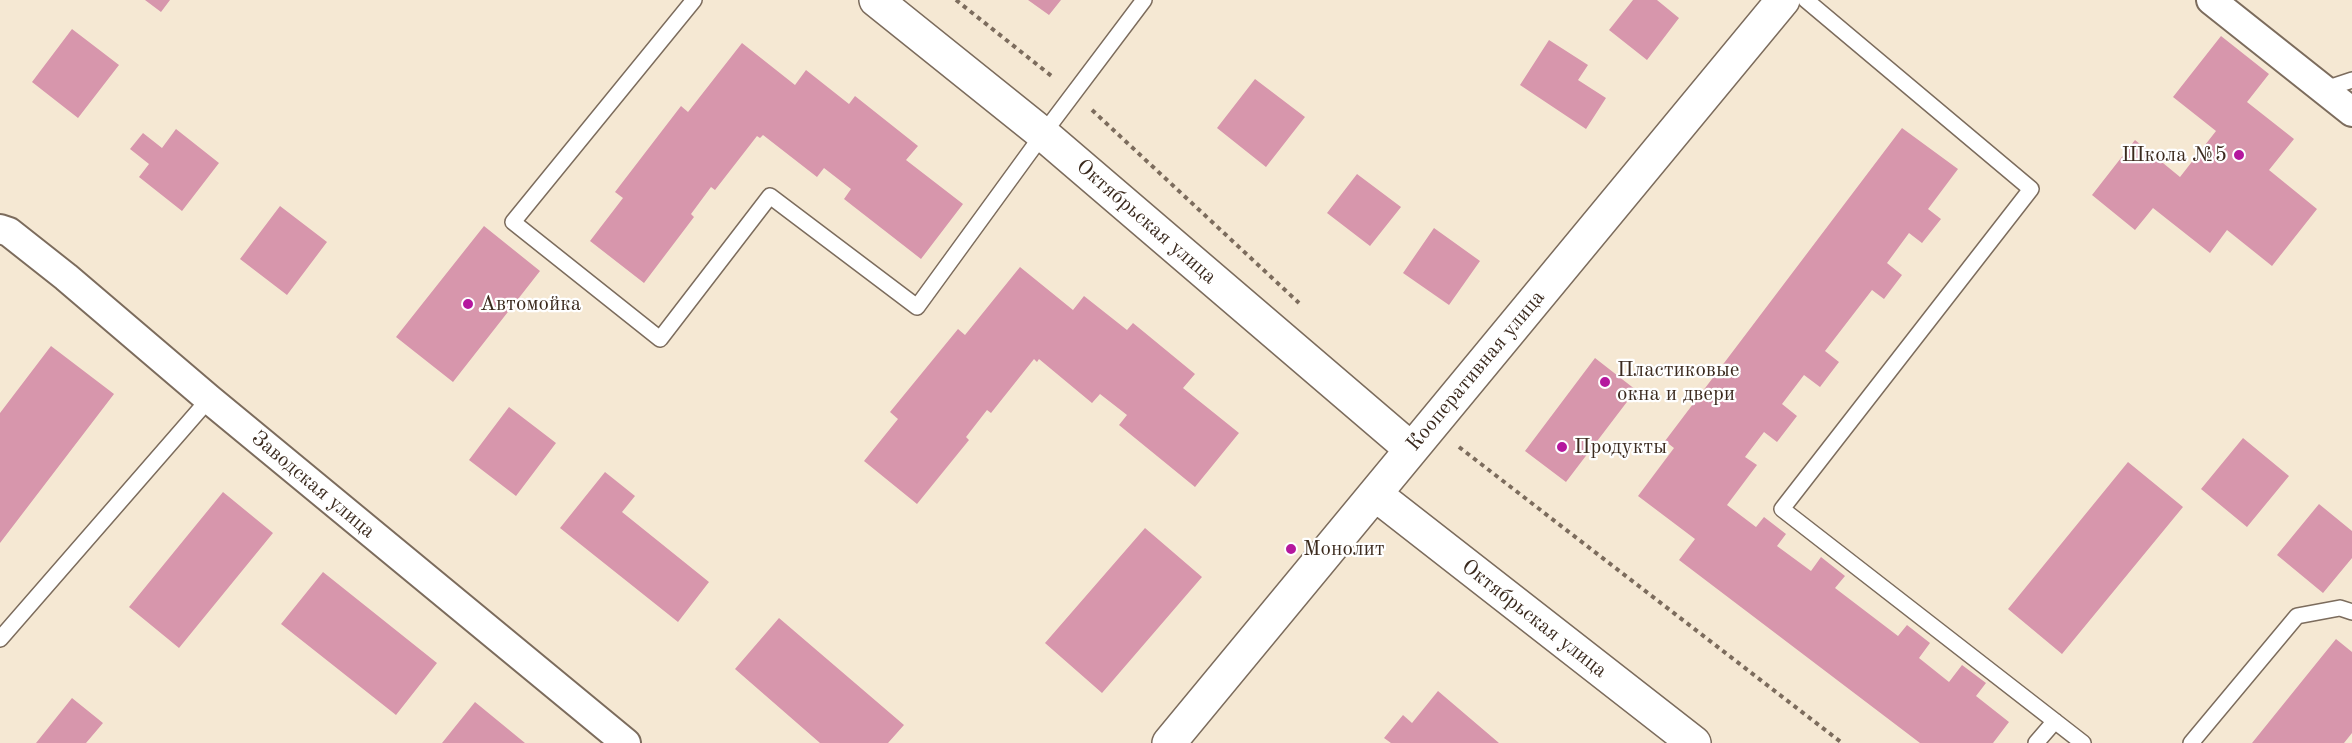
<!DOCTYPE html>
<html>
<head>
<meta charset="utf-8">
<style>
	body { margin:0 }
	canvas { display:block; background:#f5e8d3 }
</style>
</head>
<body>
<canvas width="2352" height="743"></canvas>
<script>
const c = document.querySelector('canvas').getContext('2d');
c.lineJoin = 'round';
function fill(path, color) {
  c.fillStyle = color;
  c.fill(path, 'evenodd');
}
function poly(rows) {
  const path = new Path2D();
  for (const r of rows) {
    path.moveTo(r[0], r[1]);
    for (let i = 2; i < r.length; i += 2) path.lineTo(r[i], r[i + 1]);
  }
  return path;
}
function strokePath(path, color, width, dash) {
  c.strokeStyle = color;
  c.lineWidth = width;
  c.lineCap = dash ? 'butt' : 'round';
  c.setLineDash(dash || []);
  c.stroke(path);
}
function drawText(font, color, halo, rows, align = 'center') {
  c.font = font + ' "Old Standard TT",serif';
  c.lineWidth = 4.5;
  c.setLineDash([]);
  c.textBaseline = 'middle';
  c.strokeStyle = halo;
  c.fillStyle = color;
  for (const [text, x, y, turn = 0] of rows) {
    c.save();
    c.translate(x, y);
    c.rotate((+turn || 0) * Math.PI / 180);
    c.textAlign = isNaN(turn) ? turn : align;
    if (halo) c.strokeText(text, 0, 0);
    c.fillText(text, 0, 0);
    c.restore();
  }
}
const building = poly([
	[145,0,170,0,161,12],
	[1028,0,1061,0,1049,15],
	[1633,0,1657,0,1679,18,1647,60,1609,30],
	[72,29,119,65,78,118,32,82],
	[2221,36,2269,74,2247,102,2294,139,2269,170,2317,209,2272,266,2227,230,2210,253,2153,208,2135,230,2092,195,2135,140,2180,177,2216,131,2173,97],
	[1549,40,1588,65,1578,80,1606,98,1586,129,1520,85],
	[742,43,795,85,806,70,849,104,855,96,918,146,906,160,963,204,921,259,844,199,851,189,824,168,817,177,763,135,760,138,757,136,715,190,711,187,691,214,694,217,644,283,590,241,623,198,615,192,681,106,688,112],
	[1255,79,1305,117,1266,167,1217,128],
	[1902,128,1958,169,1928,209,1941,219,1922,243,1909,233,1887,263,1902,275,1884,299,1872,290,1825,351,1839,362,1820,387,1804,375,1782,404,1797,416,1777,442,1764,432,1745,457,1757,465,1727,505,1756,527,1764,517,1786,534,1777,546,1811,571,1821,557,1845,576,1835,588,1898,636,1907,625,1930,643,1919,658,1949,682,1962,665,1986,683,1976,696,2009,722,1993,743,1920,743,1679,560,1695,539,1638,496,1674,448,1665,441],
	[176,129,219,163,182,211,139,177,149,164,130,149,143,133,162,148],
	[1357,174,1401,207,1370,246,1327,213],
	[280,206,327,242,287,295,240,259],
	[484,226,540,271,453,382,396,337],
	[1434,228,1480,261,1449,305,1403,273],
	[1020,267,1073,310,1084,296,1127,330,1133,323,1195,374,1183,388,1239,433,1195,487,1119,425,1127,415,1100,394,1092,403,1039,359,1037,362,1034,359,991,413,987,410,966,437,969,440,917,504,864,461,898,419,890,412,958,329,965,335],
	[51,346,114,394,0,543,0,413],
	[1595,358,1636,390,1566,482,1525,451],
	[509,407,556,443,516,496,469,460],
	[2243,438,2289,476,2247,527,2201,489],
	[2128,462,2183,507,2062,654,2008,609],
	[605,472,635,496,622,512,709,582,678,622,560,528],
	[223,492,273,533,179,648,129,607],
	[2319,504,2352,531,2352,558,2323,593,2277,555],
	[1145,528,1202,577,1102,693,1045,643],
	[323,572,437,663,396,715,281,624],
	[779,618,904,725,888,743,820,743,735,669],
	[2336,639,2352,652,2352,733,2344,743,2252,743],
	[1438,691,1499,743,1391,743,1384,738,1403,715,1412,723],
	[72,698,103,723,86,743,36,743],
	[475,702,525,743,442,743]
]);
const path = poly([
	[956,0,1054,78],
	[1092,110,1299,303],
	[1459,447,1842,743]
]);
const service = poly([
	[694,0,513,222,660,339,770,196,917,307,1043,134,1144,0],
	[1806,0,2031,189,1782,509,2083,743],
	[2322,90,2352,80],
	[0,639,209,399],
	[2036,743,2055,721],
	[2191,743,2297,616,2340,608,2352,612]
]);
const minor = poly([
	[2211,0,2352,112],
	[0,229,9,232,66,277,209,399,626,743]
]);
const tertiary = poly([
	[876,0,1043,134,1411,449],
	[1375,494,1694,743],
	[1169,743,1783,0]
]);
const markers = [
	[2239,155,6,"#b5179e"],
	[468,304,6,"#b5179e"],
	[1605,382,6,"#b5179e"],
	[1562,447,6,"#b5179e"],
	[1291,549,6,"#b5179e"]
];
const poiNames = [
	["Школа №5",2227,155,"right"],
	["Автомойка",480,304],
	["Пластиковые",1617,370],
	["окна и двери",1617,394],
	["Продукты",1574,447],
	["Монолит",1303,549]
];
const streetNames = [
	["Октябрьская улица",1146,222,41],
	["Кооперативная улица",1476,371,-50],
	["Заводская улица",313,485,40],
	["Октябрьская улица",1534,619,38]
];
fill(building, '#d796ac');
strokePath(service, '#7c6c5d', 18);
strokePath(minor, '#7c6c5d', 32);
strokePath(tertiary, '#7c6c5d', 36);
strokePath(path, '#7c6c5d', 4, [4.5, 4.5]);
strokePath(service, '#fff', 15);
strokePath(minor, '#fff', 28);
strokePath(tertiary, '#fff', 33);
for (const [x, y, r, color] of markers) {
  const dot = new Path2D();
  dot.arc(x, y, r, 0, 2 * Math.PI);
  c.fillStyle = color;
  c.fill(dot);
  strokePath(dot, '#fff', 2);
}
drawText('21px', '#3b2a1e', '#fff', poiNames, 'left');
drawText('21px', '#3b2a1e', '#fff', streetNames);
</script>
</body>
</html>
